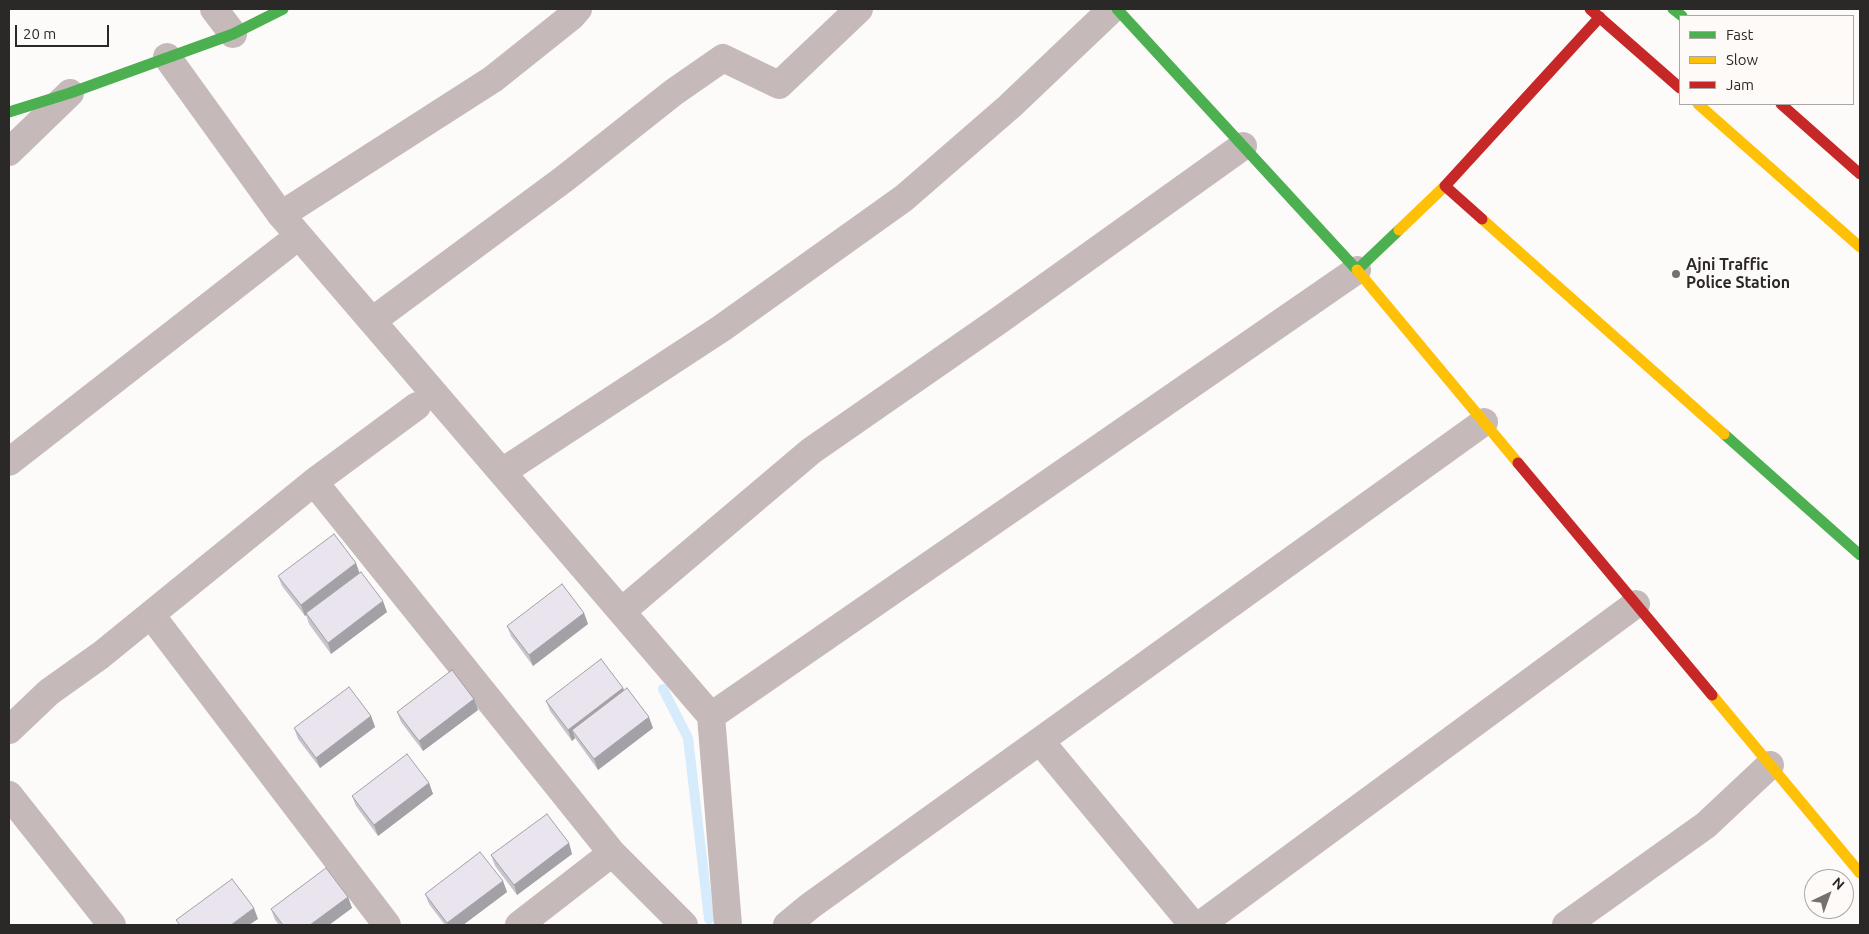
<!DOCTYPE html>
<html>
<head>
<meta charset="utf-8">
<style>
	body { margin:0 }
	#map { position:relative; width:1869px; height:934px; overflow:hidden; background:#fdfbf9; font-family:Ubuntu,sans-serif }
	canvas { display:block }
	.frame { position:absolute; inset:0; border:10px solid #2b2928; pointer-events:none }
	.legend { position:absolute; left:1679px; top:15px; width:175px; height:90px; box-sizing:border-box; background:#fefaf8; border:1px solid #aaa6a5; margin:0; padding:6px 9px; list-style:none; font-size:15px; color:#2b2928 }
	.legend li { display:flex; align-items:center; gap:10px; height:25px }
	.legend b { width:25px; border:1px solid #aaa6a5 }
	.north { position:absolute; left:1804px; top:869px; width:50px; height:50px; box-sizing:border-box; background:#fefaf8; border:1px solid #aaa6a5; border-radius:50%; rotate:42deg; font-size:14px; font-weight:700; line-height:20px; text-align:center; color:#2b2928 }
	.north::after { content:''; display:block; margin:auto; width:18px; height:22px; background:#747271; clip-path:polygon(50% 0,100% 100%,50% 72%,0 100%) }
	.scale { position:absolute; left:15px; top:25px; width:94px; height:22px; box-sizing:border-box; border:2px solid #2b2928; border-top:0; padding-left:6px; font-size:15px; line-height:18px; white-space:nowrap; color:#2b2928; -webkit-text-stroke:4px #fefaf8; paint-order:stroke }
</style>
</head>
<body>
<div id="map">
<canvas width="1869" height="934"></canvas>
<div class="frame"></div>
<ul class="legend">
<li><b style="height:6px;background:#4caf50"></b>Fast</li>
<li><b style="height:6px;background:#ffc107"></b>Slow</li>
<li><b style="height:6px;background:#c62828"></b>Jam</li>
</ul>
<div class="north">N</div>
<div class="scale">20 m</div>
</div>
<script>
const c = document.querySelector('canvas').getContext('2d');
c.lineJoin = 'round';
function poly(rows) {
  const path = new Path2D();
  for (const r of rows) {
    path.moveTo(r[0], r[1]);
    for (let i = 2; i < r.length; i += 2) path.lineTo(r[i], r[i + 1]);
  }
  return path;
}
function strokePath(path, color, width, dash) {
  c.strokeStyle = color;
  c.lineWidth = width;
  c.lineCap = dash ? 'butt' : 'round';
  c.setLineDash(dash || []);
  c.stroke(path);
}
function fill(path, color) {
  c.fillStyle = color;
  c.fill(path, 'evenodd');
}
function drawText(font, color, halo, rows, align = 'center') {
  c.font = font + ' Ubuntu,sans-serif';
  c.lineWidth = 4;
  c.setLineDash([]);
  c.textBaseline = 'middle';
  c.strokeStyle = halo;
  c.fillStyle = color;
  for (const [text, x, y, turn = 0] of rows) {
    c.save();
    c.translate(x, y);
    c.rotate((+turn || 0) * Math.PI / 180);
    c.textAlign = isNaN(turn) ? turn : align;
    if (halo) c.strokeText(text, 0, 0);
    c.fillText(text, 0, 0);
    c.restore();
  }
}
const stream = poly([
	[663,689,688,738,709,919]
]);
const street = poly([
	[214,9,233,34],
	[167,57,281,215,711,716,1357,270],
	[9,152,70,93],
	[281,215,493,79,572,16,578,9],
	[372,321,564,179,674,92,723,58,779,85,859,9],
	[9,462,286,246],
	[502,472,722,328,904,198,1010,106,1112,9],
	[314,482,417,406],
	[622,611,811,451,1001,319,1243,146],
	[151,615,387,925],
	[711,716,728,925],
	[9,730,49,692,101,655,314,482,612,853,519,925],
	[1040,741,1193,925],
	[9,795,112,925],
	[612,853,684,925],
	[787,925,810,906,1484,422],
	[1200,925,1636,604],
	[1566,925,1706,825,1770,765]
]);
const fast = poly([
	[1117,9,1357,270,1399,230],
	[1673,9,1682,16],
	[9,112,70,93,233,34,283,9],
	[1724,434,1860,555]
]);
const slow = poly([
	[1698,104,1860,247],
	[1482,219,1724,434],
	[1399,230,1445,186],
	[1357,270,1518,463],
	[1712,695,1860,873]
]);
const jam = poly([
	[1590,9,1680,88],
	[1781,104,1860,174],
	[1482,219,1445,186,1600,17],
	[1518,463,1712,695]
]);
const wall = poly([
	[359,573,387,612,331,654,309,624,306,615,305,616,282,586,278,576],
	[584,613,588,624,533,666,511,636,507,626],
	[623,688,653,728,598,770,575,738,572,741,550,711,546,701],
	[474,699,478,710,423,751,401,722,397,712],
	[371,716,375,727,320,768,298,739,294,728],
	[429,783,433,794,378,836,356,806,352,796],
	[569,843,572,854,517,895,495,866,491,855],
	[503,881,507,892,463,925,445,925,429,904,425,894],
	[348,897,352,908,329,925,279,925,275,920,271,909]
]);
const shadedWall = poly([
	[356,563,360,574,305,616,301,605],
	[383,601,387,612,331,654,328,643],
	[584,613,588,624,533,666,529,655],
	[623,688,627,699,572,730,575,738,572,741,568,730],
	[474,699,478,710,423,751,419,741],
	[371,716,375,727,320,768,316,758],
	[649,717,653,728,598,770,594,759],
	[429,783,433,794,378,836,374,825],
	[569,843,572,854,517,895,514,885],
	[503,881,507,892,463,925,448,925,447,923],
	[348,897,352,908,329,925,310,925],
	[254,908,258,919,249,925,231,925]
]);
const building = poly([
	[334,534,356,563,301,605,278,576,334,534],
	[361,572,383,601,328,643,306,613,361,572],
	[562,584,584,613,529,655,507,626,562,584],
	[601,659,623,688,568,730,546,701,601,659],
	[452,670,474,699,419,741,397,712,452,670],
	[349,687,371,716,316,758,294,728,349,687],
	[627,688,649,717,594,759,572,730,627,688],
	[407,754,429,783,374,825,352,796,407,754],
	[547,814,569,843,514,885,491,855,547,814],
	[480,852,503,881,447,923,425,894,480,852],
	[326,868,348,897,310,925,283,925,271,909,326,868],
	[232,879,254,908,231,925,180,925,176,920,232,879]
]);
const markers = [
	[1676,274,5,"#747271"]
];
const poiNames = [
	["Ajni Traffic",1686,265],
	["Police Station",1686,283]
];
strokePath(stream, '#d6ebfc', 10);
strokePath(street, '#c5bab9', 28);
strokePath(fast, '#4caf50', 11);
strokePath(slow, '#ffc107', 11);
strokePath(jam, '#c62828', 11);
fill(wall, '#c8c4cc');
fill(shadedWall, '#a3a0a6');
fill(building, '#e9e4ed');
strokePath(building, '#a3a0a6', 1);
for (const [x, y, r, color] of markers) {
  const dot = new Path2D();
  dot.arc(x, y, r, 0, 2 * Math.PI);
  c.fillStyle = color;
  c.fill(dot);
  strokePath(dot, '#fefaf8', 2);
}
drawText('bold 16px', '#2b2928', '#fefaf8', poiNames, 'left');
</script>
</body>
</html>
